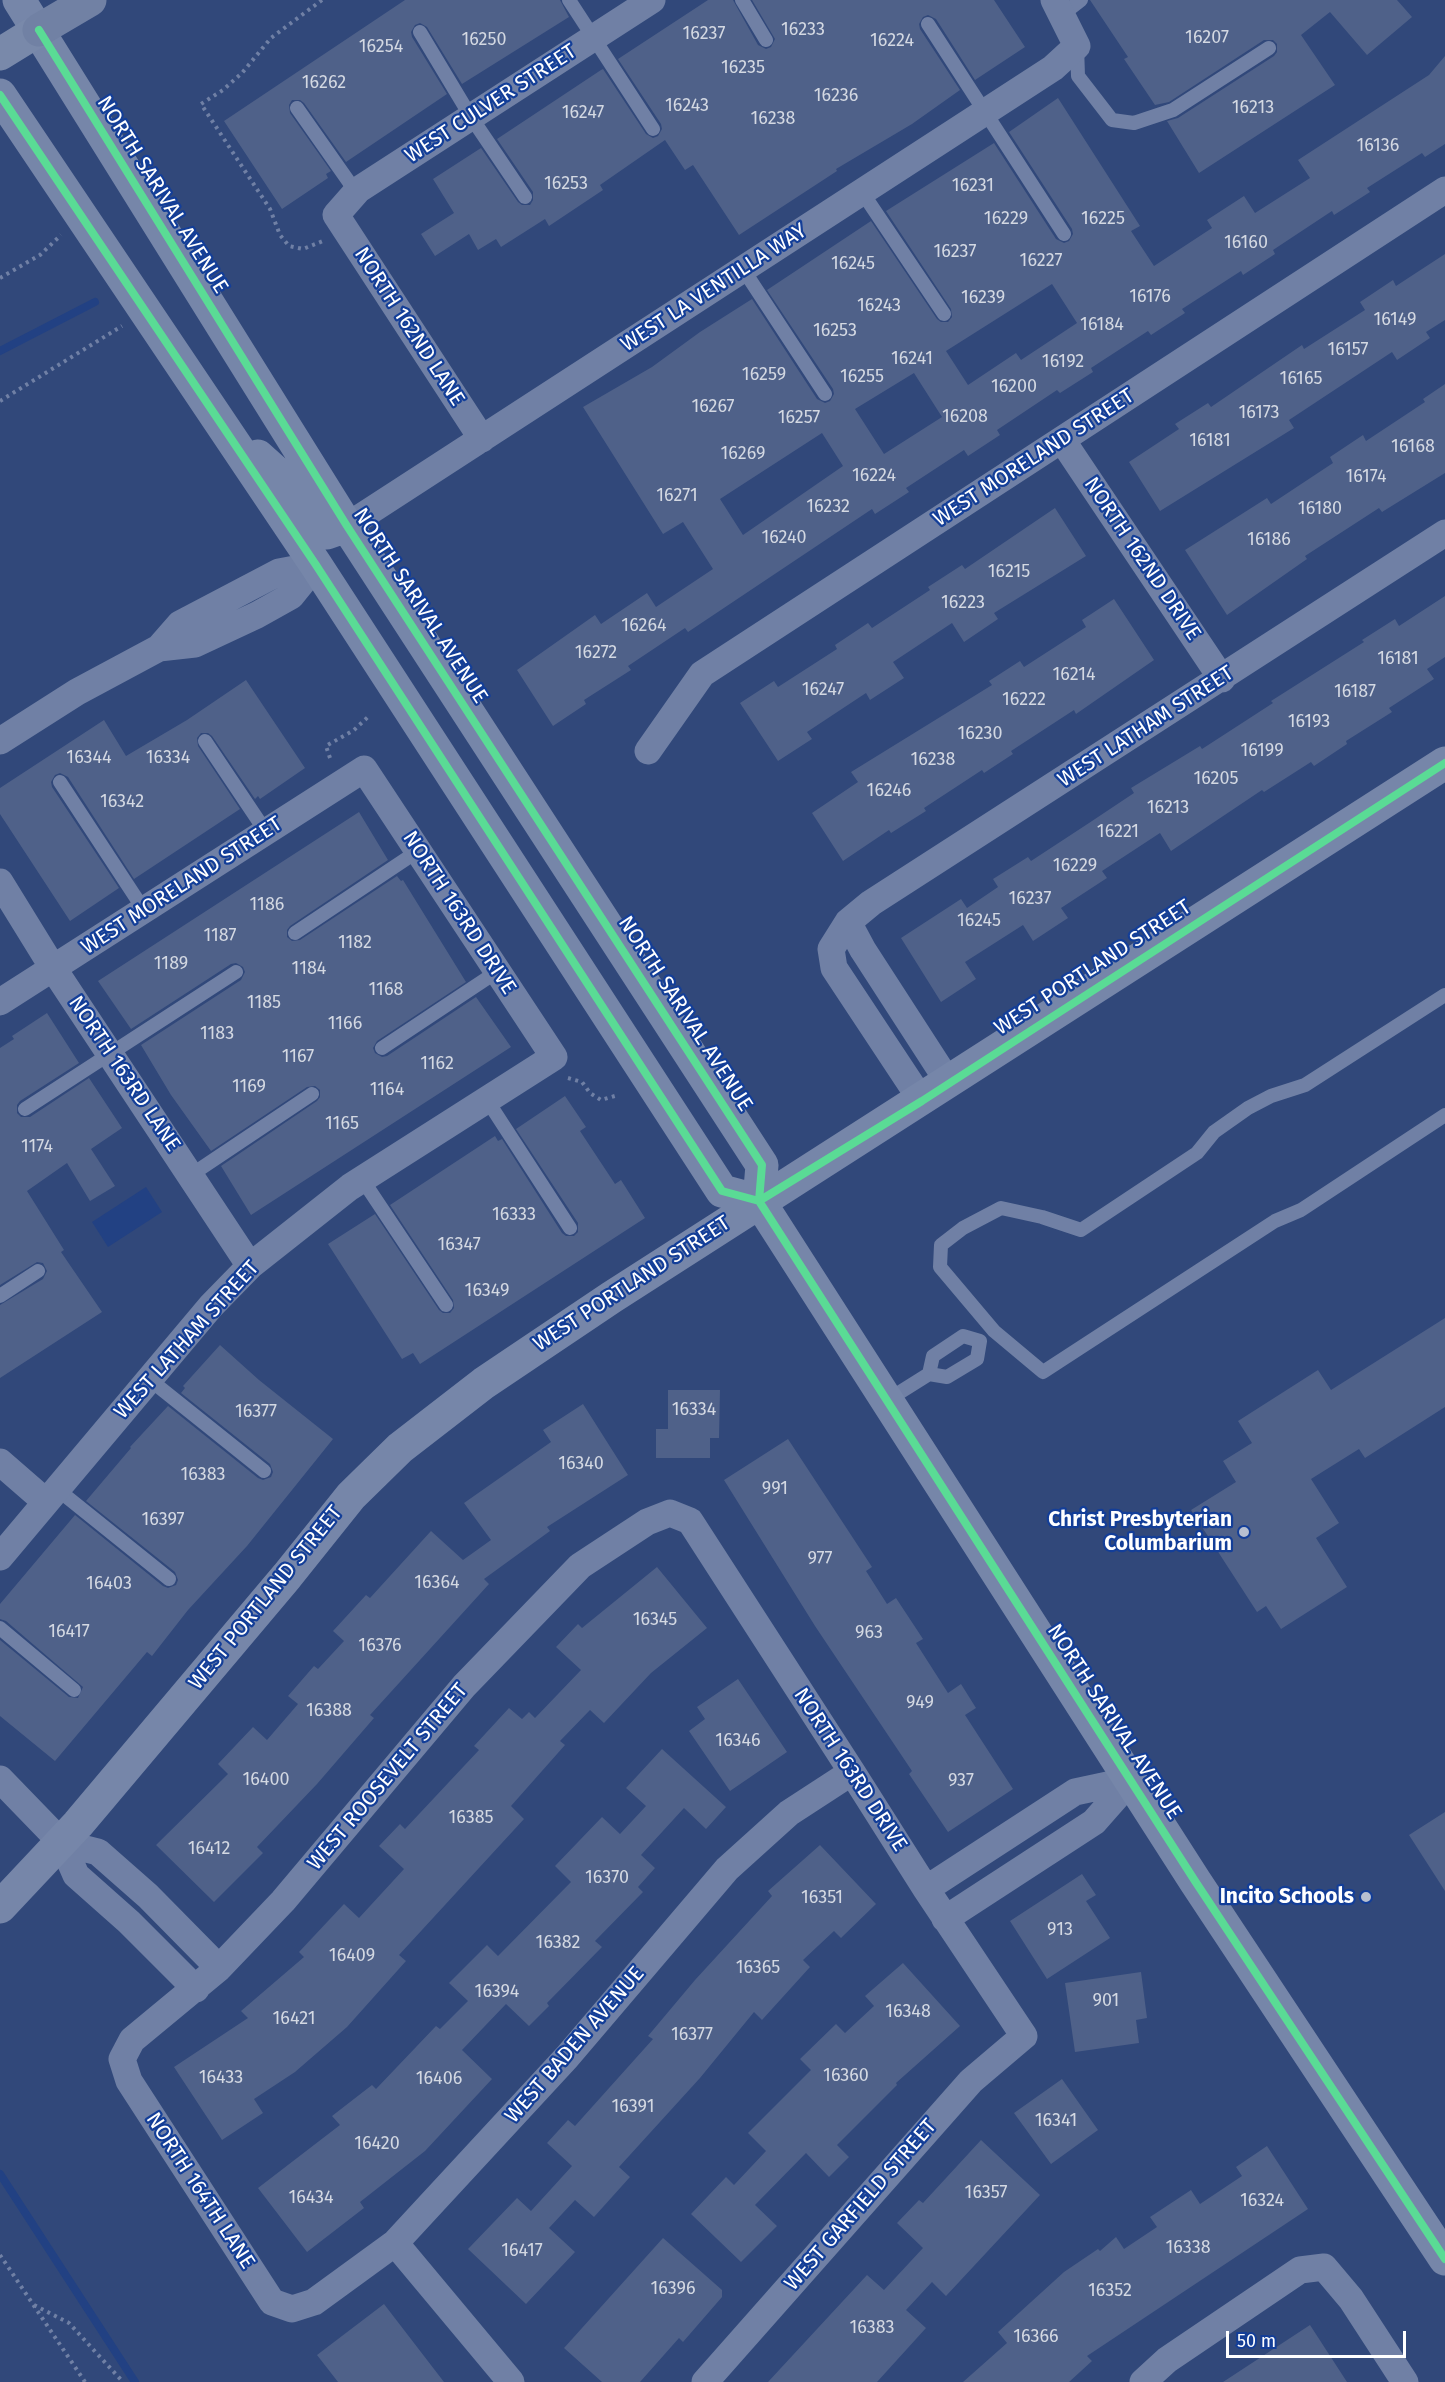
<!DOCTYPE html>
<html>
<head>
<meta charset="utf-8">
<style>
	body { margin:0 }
	#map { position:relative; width:1445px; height:2382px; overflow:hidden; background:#31487a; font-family:"Fira Sans",sans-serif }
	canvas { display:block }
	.scale { position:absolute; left:1226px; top:2331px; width:180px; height:27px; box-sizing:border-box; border:3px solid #fff; border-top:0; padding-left:8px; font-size:18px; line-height:21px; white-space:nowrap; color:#fff; -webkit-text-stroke:4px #133e98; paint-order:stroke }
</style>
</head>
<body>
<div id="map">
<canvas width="1445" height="2382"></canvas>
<div class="scale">50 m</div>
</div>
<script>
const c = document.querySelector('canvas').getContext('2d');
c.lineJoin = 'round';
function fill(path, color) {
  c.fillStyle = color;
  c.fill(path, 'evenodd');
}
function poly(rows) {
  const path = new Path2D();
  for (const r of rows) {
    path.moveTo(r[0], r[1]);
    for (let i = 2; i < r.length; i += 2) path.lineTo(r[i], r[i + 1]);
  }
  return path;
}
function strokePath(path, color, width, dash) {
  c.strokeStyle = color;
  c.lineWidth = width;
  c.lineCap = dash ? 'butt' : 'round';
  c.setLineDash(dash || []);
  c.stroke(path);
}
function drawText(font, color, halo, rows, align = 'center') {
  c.font = font + ' "Fira Sans",sans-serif';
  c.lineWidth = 4.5;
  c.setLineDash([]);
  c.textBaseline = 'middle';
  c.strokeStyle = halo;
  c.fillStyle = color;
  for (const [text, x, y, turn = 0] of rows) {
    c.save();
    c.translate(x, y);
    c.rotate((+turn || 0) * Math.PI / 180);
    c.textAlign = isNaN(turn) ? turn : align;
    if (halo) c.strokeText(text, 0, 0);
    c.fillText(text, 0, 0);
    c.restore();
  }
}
const water = poly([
	[146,1187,162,1212,108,1247,92,1222]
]);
const stream = poly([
	[0,351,95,302],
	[0,2174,135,2382]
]);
const building = poly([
	[405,0,560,0,569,17,462,84,427,27,420,23,415,25,411,32,412,37,447,94,346,162,304,103,300,100,292,100,289,105,290,113,331,171,326,174,328,178,282,209,224,121],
	[708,0,733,0,758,45,766,49,771,47,775,39,752,0,994,0,1025,47,975,80,936,19,928,15,923,17,919,24,920,29,960,90,912,124,836,169,837,171,739,235,693,165,685,170,665,140,600,185,603,190,549,226,545,219,501,247,496,239,478,250,469,234,435,256,421,234,454,213,433,179,481,148,518,202,522,205,530,205,533,200,533,192,497,139,601,70,603,69,646,134,653,138,658,136,662,129,661,124,618,59],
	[1090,0,1397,0,1412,17,1367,55,1330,12,1301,35,1335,85,1199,173,1167,121,1178,118,1274,56,1277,52,1277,44,1273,40,1264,40,1169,102,1155,105,1124,59,1128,57],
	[1445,56,1445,144,1425,157,1422,153,1367,188,1370,192,1334,215,1332,211,1273,250,1275,254,1243,275,1241,271,1182,309,1185,313,1151,335,1148,331,1091,368,1093,372,1060,393,1057,390,997,430,1000,435,968,456,964,450,906,488,909,492,875,514,872,509,688,632,685,628,628,666,631,670,584,700,586,704,553,726,517,670,595,615,601,624,647,593,656,607,713,569,683,522,663,534,583,407,652,367,700,332,752,299,817,399,825,403,830,401,834,394,833,389,767,290,871,221,937,319,941,322,948,322,952,317,951,309,886,211,994,143,1056,239,1064,243,1069,241,1073,234,1072,229,1009,132,1058,98,1140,226,1131,231,1154,266,1212,228,1207,220,1244,196,1255,213,1310,178,1298,160,1429,75],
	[1052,284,1077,323,1021,360,1016,353,968,385,946,351],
	[914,373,942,417,884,454,855,409],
	[822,433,843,466,743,535,720,499],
	[1445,254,1445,320,1426,332,1430,338,1397,360,1392,352,1289,420,1294,428,1160,511,1129,462,1179,429,1175,424,1208,403,1211,407,1302,345,1304,349,1365,310,1360,302,1393,280,1396,286],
	[1445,384,1445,473,1382,512,1379,508,1305,556,1307,559,1227,615,1185,550,1267,498,1271,504,1333,463,1330,457,1363,435,1366,441,1425,402,1423,399],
	[1055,508,1086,556,994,613,998,619,964,642,952,623,893,662,904,678,870,700,866,693,807,732,812,739,778,761,740,703,774,681,778,687,837,649,835,645,868,623,872,628,930,590,928,587,962,565,965,569],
	[1445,596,1445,657,1427,669,1434,679,1389,708,1392,712,1346,741,1347,744,1314,766,1311,762,1264,792,1262,790,1171,851,1160,833,1102,871,1107,878,1061,908,1068,918,1033,941,1023,925,965,962,976,979,941,1002,901,938,961,899,967,908,998,887,993,879,1028,857,1031,861,1089,823,1134,793,1131,788,1200,746,1202,749,1273,703,1271,701,1364,642,1362,640,1395,619,1399,626],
	[1114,599,1154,660,1076,714,1074,710,1011,751,1013,754,984,773,982,770,924,808,926,811,891,833,889,830,843,861,812,813,858,782,851,772,992,685,989,681,1020,661,1024,667,1086,627,1082,620],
	[246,680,305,768,260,799,258,796,255,799,212,736,208,733,201,733,197,738,198,746,240,809,134,879,68,777,60,773,55,775,51,782,52,787,119,888,70,921,0,814,0,788,104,720,126,756,187,720],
	[359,812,388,860,290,926,287,930,287,937,292,941,300,940,397,876,401,881,403,880,466,982,377,1041,373,1048,375,1053,382,1057,387,1056,476,997,511,1047,251,1215,221,1166,317,1101,320,1097,320,1090,315,1086,307,1087,211,1151,171,1095,141,1045,241,980,245,972,243,967,236,963,231,964,131,1029,98,981],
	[47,1013,79,1063,20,1101,17,1105,17,1113,21,1117,30,1117,89,1078,122,1128,91,1149,115,1186,90,1201,67,1163,27,1191,64,1250,61,1252,102,1312,0,1378,0,1305,43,1279,47,1271,43,1263,37,1262,0,1285,0,1048,14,1039,12,1036],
	[565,1096,586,1127,580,1131,615,1184,621,1180,645,1218,420,1364,413,1353,402,1359,328,1244,375,1214,439,1310,443,1313,450,1313,454,1308,453,1300,390,1205,495,1136,498,1141,502,1139,562,1233,566,1236,574,1236,578,1232,578,1223,516,1129],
	[1445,1318,1445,1407,1365,1458,1359,1449,1311,1479,1339,1523,1316,1538,1347,1587,1281,1629,1266,1606,1257,1612,1191,1510,1236,1482,1223,1461,1252,1443,1238,1421,1318,1370,1331,1390],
	[220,1345,259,1380,333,1439,247,1546,188,1610,152,1656,147,1652,55,1761,0,1716,0,1640,69,1697,78,1698,83,1687,6,1621,0,1619,0,1604,75,1515,163,1586,168,1588,176,1585,178,1580,175,1572,86,1501,131,1448,130,1447,168,1406,258,1478,263,1480,271,1477,273,1472,270,1464,181,1393,185,1388,183,1386],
	[668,1390,720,1390,719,1438,710,1438,710,1458,656,1458,656,1429,668,1429],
	[583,1404,628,1475,547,1527,550,1531,484,1579,489,1584,370,1715,374,1718,317,1784,257,1847,263,1853,214,1902,156,1845,228,1774,218,1764,253,1727,267,1740,298,1704,288,1696,314,1666,318,1669,344,1641,333,1631,366,1595,370,1598,431,1531,463,1560,491,1540,464,1503,551,1442,543,1430],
	[788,1439,872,1567,866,1571,887,1604,896,1598,923,1639,916,1643,948,1693,961,1684,976,1708,965,1715,1013,1789,948,1832,909,1774,912,1771,815,1626,724,1480],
	[657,1567,707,1628,651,1673,604,1723,590,1710,560,1741,565,1745,511,1806,524,1819,399,1955,406,1961,347,2027,295,2072,254,2099,263,2113,222,2140,174,2067,248,2018,241,2011,304,1957,299,1952,344,1904,359,1918,404,1869,379,1846,400,1824,405,1829,479,1750,474,1746,509,1708,522,1719,529,1712,535,1718,581,1670,556,1647,578,1624,582,1628],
	[738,1679,787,1752,730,1791,689,1731,705,1719,697,1707],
	[662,1749,726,1807,706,1829,684,1808,641,1855,655,1868,638,1887,643,1892,595,1941,602,1947,547,2003,549,2006,529,2026,506,2004,462,2050,492,2079,425,2151,360,2202,364,2208,307,2252,258,2188,340,2125,332,2116,372,2085,376,2089,436,2026,440,2029,468,2001,449,1983,487,1945,498,1956,571,1882,555,1866,602,1817,620,1834,646,1806,626,1788],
	[1445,1812,1445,1891,1409,1835],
	[820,1845,876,1904,841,1938,834,1931,803,1960,810,1967,762,2020,754,2012,700,2078,619,2167,630,2177,594,2217,575,2200,549,2228,575,2252,526,2304,468,2249,517,2198,531,2211,572,2166,547,2143,568,2120,575,2126,653,2039,648,2036,695,1980,772,1896,768,1891],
	[1082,1874,1096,1895,1086,1901,1110,1938,1047,1979,1010,1921],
	[903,1963,960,2026,896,2083,897,2085,837,2145,849,2157,829,2177,806,2153,755,2205,777,2226,741,2262,691,2214,726,2177,734,2185,766,2151,748,2133,811,2070,800,2059,836,2024,845,2033,874,2006,865,1996],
	[1141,1972,1147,2018,1136,2020,1139,2043,1075,2052,1065,1983],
	[1062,2079,1098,2130,1051,2164,1014,2113],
	[981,2140,1040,2195,946,2296,932,2282,906,2310,926,2328,877,2382,768,2382,867,2275,884,2290,923,2248,897,2223,919,2200,923,2203],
	[1267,2146,1308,2209,1087,2356,1092,2361,1069,2382,963,2382,1007,2343,998,2332,1064,2272,1098,2249,1100,2251,1116,2237,1124,2249,1157,2227,1150,2217,1191,2190,1200,2204,1242,2176,1236,2167],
	[663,2238,722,2290,722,2297,683,2342,679,2338,640,2382,602,2382,564,2348],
	[384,2304,444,2382,338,2382,317,2355],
	[1310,2325,1347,2382,1223,2382]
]);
const path = poly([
	[322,0,271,38,242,73,223,90,201,104,270,209,280,235,289,246,303,249,323,241],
	[0,278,40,255,61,235],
	[0,401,122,326],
	[330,758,326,746,354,730,369,716],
	[568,1078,582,1082,590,1093,601,1100,618,1095],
	[0,2255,85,2382],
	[34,2305,69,2323,123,2382]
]);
const lane = poly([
	[569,0,653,129],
	[742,0,766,40],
	[1063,14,1081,0],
	[928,24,1064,234],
	[420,32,471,117,525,197],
	[1077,46,1078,76,1112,120,1134,123,1173,110,1269,48],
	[297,108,356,192],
	[862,192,944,314],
	[743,269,825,394],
	[205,741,266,832],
	[60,782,144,910],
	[295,933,418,851],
	[1445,995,1305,1085,1271,1096,1248,1108,1214,1132,1197,1153,1081,1230,1042,1217,1001,1208,963,1228,941,1245,940,1267,994,1331,1043,1372,1275,1221,1301,1210,1445,1115],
	[382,1048,498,971],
	[487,1100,570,1228],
	[25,1109,236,972],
	[191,1175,312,1094],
	[362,1179,446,1305],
	[0,1296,38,1271],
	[149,1379,264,1471],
	[886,1401,929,1374,947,1377,977,1359,980,1341,963,1336,933,1356,929,1374],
	[57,1489,169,1579],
	[0,1628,74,1690]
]);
const street = poly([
	[482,439,336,215,358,190,652,0],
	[1062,440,1222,679],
	[347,526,1053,68,1077,46,1054,0],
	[159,648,195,644,257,615,291,596,316,565],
	[0,741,77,692,159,648,180,624,279,572,316,565],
	[648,751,702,674,1445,190],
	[0,882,53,968,250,1266],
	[848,922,863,950,949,1083],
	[0,1002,364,769,554,1057,350,1187,250,1266,211,1306,0,1557],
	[922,1101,834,968,831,949,848,922,871,903,1445,533],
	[0,1462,46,1502],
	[0,1779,62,1843,76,1875,129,1922,196,1989],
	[62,1843,98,1852,148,1896,219,1968],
	[926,1889,1075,1792,1131,1780],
	[945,1919,1094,1822,1131,1780],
	[395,2243,511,2382],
	[705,2382,971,2081,1024,2036,926,1889,852,1772,690,1521,670,1513,647,1522,580,1566,464,1686,283,1901,219,1968,132,2040,122,2059,129,2081,272,2302,292,2309,314,2302,395,2243,567,2057,727,1869,789,1813,852,1772],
	[1143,2382,1167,2360,1300,2270,1324,2267,1351,2299,1405,2382]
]);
const secondary = poly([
	[19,0,347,526,762,1165,759,1201,1195,1881,1445,2259],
	[0,95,316,565,722,1191,759,1201],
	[258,456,287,482,323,531,327,533,347,526],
	[0,1907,78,1824,287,1576,351,1496,400,1448,484,1383,612,1297,1445,763]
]);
const primary = poly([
	[0,54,39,30]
]);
const highway = poly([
	[39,30,90,0]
]);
const cycleway = poly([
	[39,30,347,526,762,1165,759,1201,1195,1881,1445,2259],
	[0,95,316,565,722,1191,759,1201],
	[759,1201,922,1101,1445,763]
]);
const markers = [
	[1244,1532,6,"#b7bfd0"],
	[1366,1897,6,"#b7bfd0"]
];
const numberNames = [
	["16233",803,30],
	["16237",704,34],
	["16207",1207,38],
	["16250",484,40],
	["16224",892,41],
	["16254",381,47],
	["16235",743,68],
	["16262",324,83],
	["16236",836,96],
	["16243",687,106],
	["16213",1253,108],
	["16247",583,113],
	["16238",773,119],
	["16136",1378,146],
	["16253",566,184],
	["16231",973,186],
	["16229",1006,219],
	["16225",1103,219],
	["16160",1246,243],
	["16237",955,252],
	["16227",1041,261],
	["16245",853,264],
	["16176",1150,297],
	["16239",983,298],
	["16243",879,306],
	["16149",1395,320],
	["16184",1102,325],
	["16253",835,331],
	["16157",1348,350],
	["16241",912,359],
	["16192",1063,362],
	["16259",764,375],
	["16255",862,377],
	["16165",1301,379],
	["16200",1014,387],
	["16267",713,407],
	["16173",1259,413],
	["16208",965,417],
	["16257",799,418],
	["16181",1210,441],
	["16168",1413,447],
	["16269",743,454],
	["16224",874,476],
	["16174",1366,477],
	["16271",677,496],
	["16232",828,507],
	["16180",1320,509],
	["16240",784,538],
	["16186",1269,540],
	["16215",1009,572],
	["16223",963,603],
	["16264",644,626],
	["16272",596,653],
	["16181",1398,659],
	["16214",1074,675],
	["16247",823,690],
	["16187",1355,692],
	["16222",1024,700],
	["16193",1309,722],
	["16230",980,734],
	["16199",1262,751],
	["16344",89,758],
	["16334",168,758],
	["16238",933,760],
	["16205",1216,779],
	["16246",889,791],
	["16342",122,802],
	["16213",1168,808],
	["16221",1118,832],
	["16229",1075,866],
	["16237",1030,899],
	["1186",267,905],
	["16245",979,921],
	["1187",220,936],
	["1182",355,943],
	["1189",171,964],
	["1184",309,969],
	["1168",386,990],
	["1185",264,1003],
	["1166",345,1024],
	["1183",217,1034],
	["1167",298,1057],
	["1162",437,1064],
	["1169",249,1087],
	["1164",387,1090],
	["1165",342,1124],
	["1174",37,1147],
	["16333",514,1215],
	["16347",459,1245],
	["16349",487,1291],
	["16334",694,1410],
	["16377",256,1412],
	["16340",581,1464],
	["16383",203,1475],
	["991",775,1489],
	["16397",163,1520],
	["977",820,1559],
	["16364",437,1583],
	["16403",109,1584],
	["16345",655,1620],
	["16417",69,1632],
	["963",869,1633],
	["16376",380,1646],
	["949",920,1703],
	["16388",329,1711],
	["16346",738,1741],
	["16400",266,1780],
	["937",961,1781],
	["16385",471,1818],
	["16412",209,1849],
	["16370",607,1878],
	["16351",822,1898],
	["913",1060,1930],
	["16382",558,1943],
	["16409",352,1956],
	["16365",758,1968],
	["16394",497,1992],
	["901",1106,2001],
	["16348",908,2012],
	["16421",294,2019],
	["16377",692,2035],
	["16360",846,2076],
	["16433",221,2078],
	["16406",439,2079],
	["16391",633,2107],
	["16341",1056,2121],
	["16420",377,2144],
	["16357",986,2193],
	["16434",311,2198],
	["16324",1262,2201],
	["16338",1188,2248],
	["16417",522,2251],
	["16396",673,2289],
	["16352",1110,2291],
	["16383",872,2328],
	["16366",1036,2337]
];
const streetNames = [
	["WEST CULVER STREET",491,104,-33],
	["NORTH SARIVAL AVENUE",162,195,58],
	["WEST LA VENTILLA WAY",714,288,-33],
	["NORTH 162ND LANE",409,327,57],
	["WEST MORELAND STREET",1034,458,-33],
	["NORTH 162ND DRIVE",1142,559,56],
	["NORTH SARIVAL AVENUE",420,606,57],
	["WEST LATHAM STREET",1146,727,-33],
	["WEST MORELAND STREET",182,886,-33],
	["NORTH 163RD DRIVE",459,913,57],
	["WEST PORTLAND STREET",1093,968,-33],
	["NORTH SARIVAL AVENUE",685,1014,57],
	["NORTH 163RD LANE",124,1074,56],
	["WEST PORTLAND STREET",632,1284,-33],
	["WEST LATHAM STREET",187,1340,-48],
	["WEST PORTLAND STREET",266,1598,-51],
	["NORTH SARIVAL AVENUE",1114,1722,57],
	["NORTH 163RD DRIVE",850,1770,57],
	["WEST ROOSEVELT STREET",388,1777,-50],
	["WEST BADEN AVENUE",575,2045,-49],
	["NORTH 164TH LANE",200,2191,57],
	["WEST GARFIELD STREET",861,2205,-49]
];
const poiNames = [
	["Christ Presbyterian",1232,1520],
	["Columbarium",1232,1544],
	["Incito Schools",1354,1897]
];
fill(water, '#224183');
strokePath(stream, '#224183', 8);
fill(building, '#4f6189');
strokePath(path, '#7080a5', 4, [3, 4.5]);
strokePath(lane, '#7080a5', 14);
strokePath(street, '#7080a5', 27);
strokePath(secondary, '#7686a9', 33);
strokePath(primary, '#7989aa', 33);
strokePath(highway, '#7181a4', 33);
strokePath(cycleway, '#5adb95', 8);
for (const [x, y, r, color] of markers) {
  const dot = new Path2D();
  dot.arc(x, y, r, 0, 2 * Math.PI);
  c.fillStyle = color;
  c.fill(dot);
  strokePath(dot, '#133e98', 2);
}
drawText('18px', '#d3d8e2', null, numberNames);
drawText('21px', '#fff', '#133e98', streetNames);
drawText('bold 21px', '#fff', '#133e98', poiNames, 'right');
</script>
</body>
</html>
